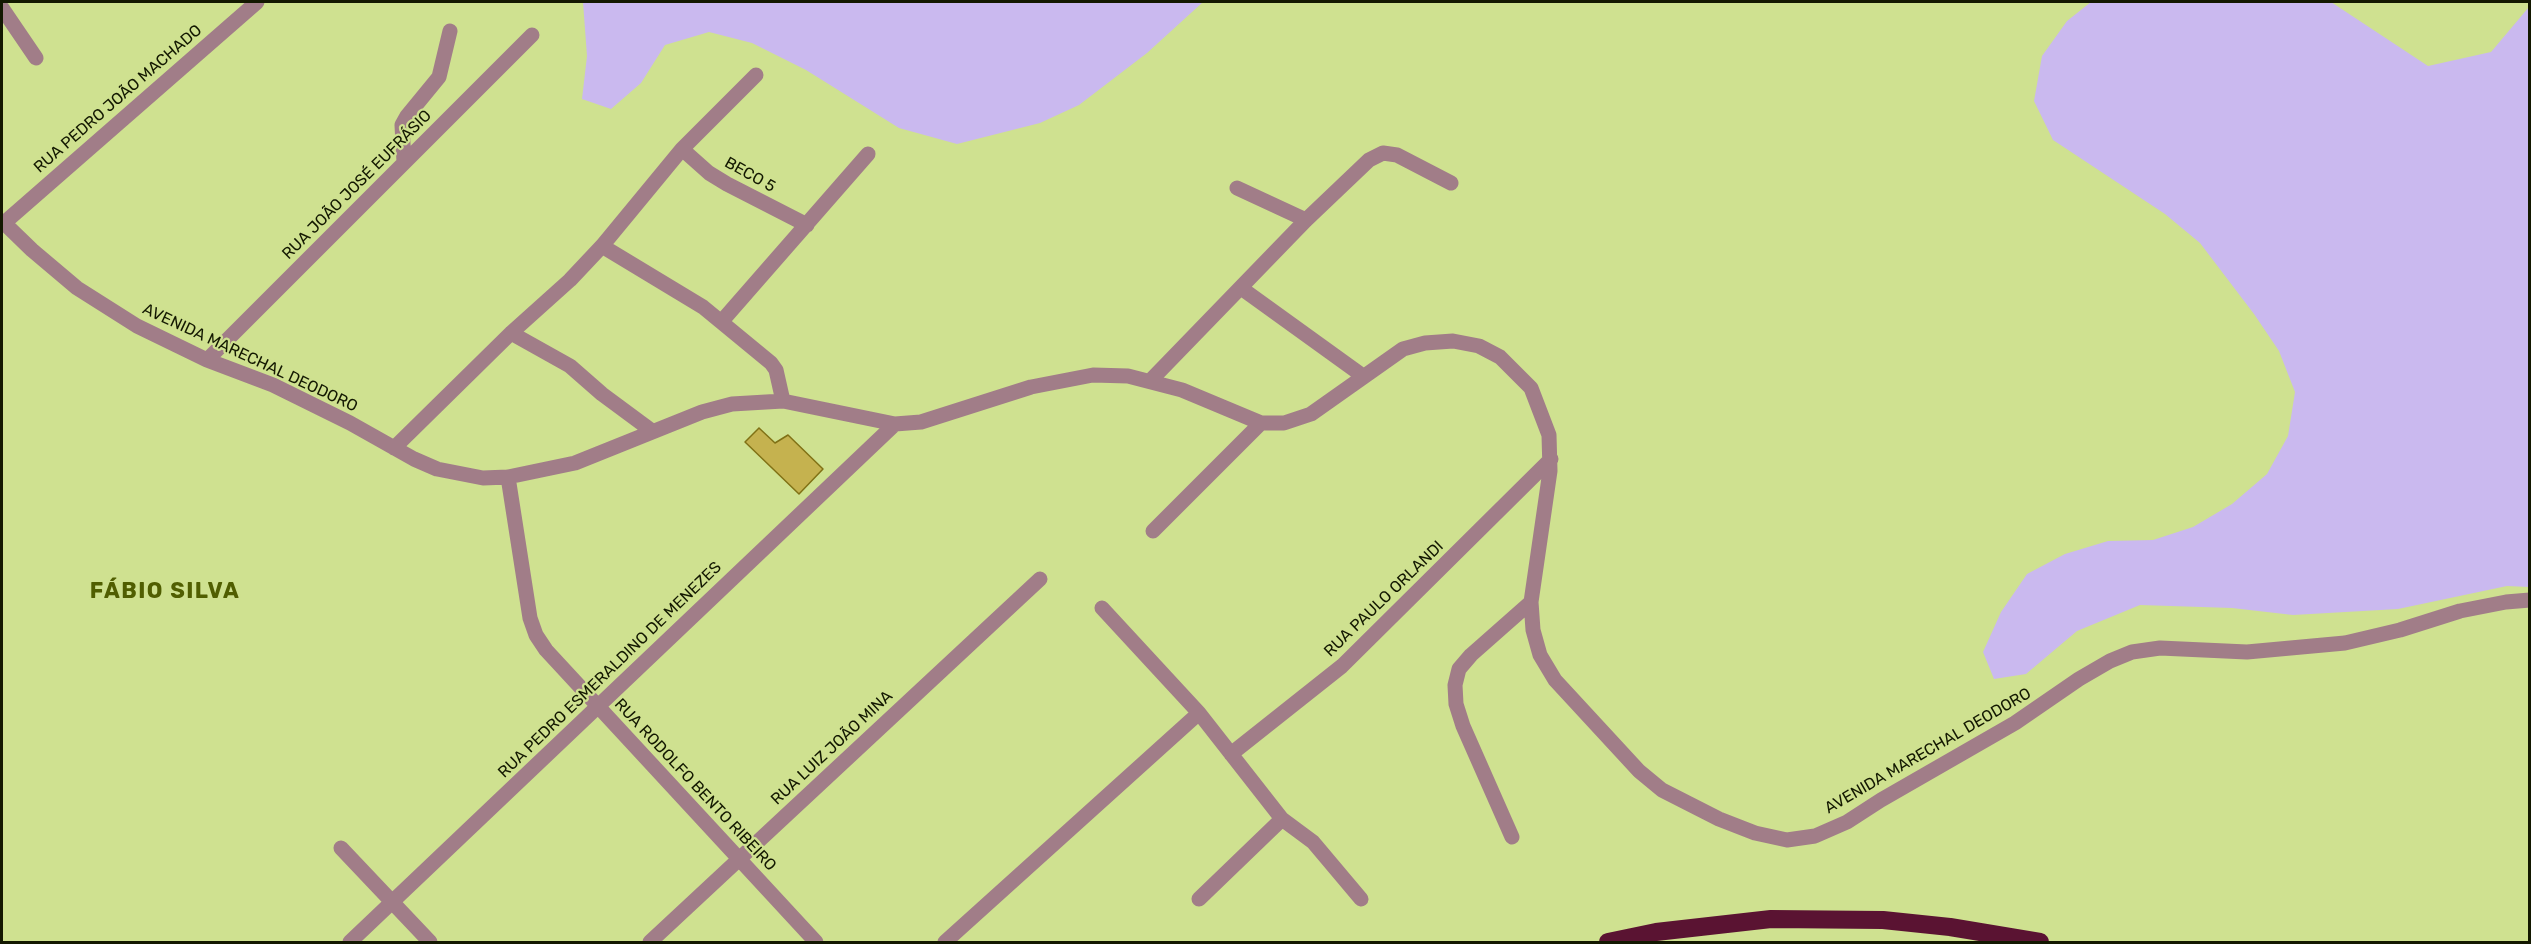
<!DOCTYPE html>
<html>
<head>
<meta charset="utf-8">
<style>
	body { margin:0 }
	#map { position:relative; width:2531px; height:944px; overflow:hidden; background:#cfe190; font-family:Rubik,sans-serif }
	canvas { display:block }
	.frame { position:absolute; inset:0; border:3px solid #131800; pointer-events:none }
</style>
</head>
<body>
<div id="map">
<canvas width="2531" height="944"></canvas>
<div class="frame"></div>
</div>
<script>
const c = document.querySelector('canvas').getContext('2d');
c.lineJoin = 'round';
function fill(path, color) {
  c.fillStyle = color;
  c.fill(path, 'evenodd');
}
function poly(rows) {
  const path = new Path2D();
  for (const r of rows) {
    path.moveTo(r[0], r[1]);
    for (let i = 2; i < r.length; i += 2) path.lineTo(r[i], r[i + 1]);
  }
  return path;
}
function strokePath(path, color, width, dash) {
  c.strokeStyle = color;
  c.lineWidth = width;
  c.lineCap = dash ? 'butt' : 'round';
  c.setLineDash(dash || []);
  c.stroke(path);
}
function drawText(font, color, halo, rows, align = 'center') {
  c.font = font + ' Rubik,sans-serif';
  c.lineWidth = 4.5;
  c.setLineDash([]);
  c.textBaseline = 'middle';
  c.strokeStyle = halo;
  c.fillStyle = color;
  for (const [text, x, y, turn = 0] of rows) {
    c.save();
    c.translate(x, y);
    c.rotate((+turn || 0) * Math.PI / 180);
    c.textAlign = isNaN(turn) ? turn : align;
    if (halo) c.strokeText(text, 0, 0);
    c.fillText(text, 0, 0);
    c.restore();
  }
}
const green = poly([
	[583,2,1203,2,1147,53,1079,105,1040,123,957,144,899,128,806,70,752,43,709,32,665,45,641,83,611,109,582,99,587,56],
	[2091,2,2331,2,2428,66,2491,52,2529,7,2529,587,2507,586,2398,609,2293,615,2232,608,2140,605,2077,631,2026,674,1994,679,1983,652,2001,612,2027,574,2065,554,2108,541,2153,540,2193,527,2232,504,2267,474,2288,436,2295,392,2279,351,2254,314,2200,243,2165,214,2053,140,2034,101,2042,56,2067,21]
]);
const building = poly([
	[759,428,775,443,788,435,823,469,799,494,745,442,759,428]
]);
const minor = poly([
	[2,8,36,58],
	[682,149,709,173,727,184,807,225],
	[404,162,402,125,407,116,439,77,450,31],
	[1237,188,1306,220],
	[2,221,32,250,77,288,137,326,207,360,273,385,350,423,414,459,437,469,483,478,508,477,575,463,702,412,732,404,783,401,895,424,921,422,1031,387,1093,375,1128,376,1182,390,1261,423,1284,423,1311,414,1403,349,1425,343,1453,341,1479,346,1500,357,1531,388,1549,435,1550,471,1531,602,1533,630,1540,655,1555,680,1639,771,1662,790,1719,819,1755,833,1787,840,1815,836,1847,822,1881,800,2015,723,2079,679,2110,661,2132,652,2160,648,2247,652,2345,643,2400,630,2460,611,2506,602,2530,600],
	[4,223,257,2],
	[602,246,703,307,771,363,776,370,783,401],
	[1241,288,1363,376],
	[722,321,868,154],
	[511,333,570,366,602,394,652,431],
	[207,360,532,35],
	[1150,381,1306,220,1369,160,1383,153,1397,155,1451,183],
	[394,448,511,333,570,280,602,246,682,149,756,75],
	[508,477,530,618,536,635,546,650,816,942],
	[1153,531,1261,423],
	[1102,608,1199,713,1282,819,1313,842,1361,899],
	[1231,754,1342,666,1551,459],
	[1512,837,1463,726,1456,704,1455,685,1459,669,1471,655,1531,602],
	[341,848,430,942],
	[1199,899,1282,819],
	[350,942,895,424],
	[650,942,1040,579],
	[945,942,1199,713]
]);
const highway = poly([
	[1608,942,1656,932,1771,919,1883,920,1950,927,2040,942]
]);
const streetNames = [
	["RUA PEDRO JOÃO MACHADO",118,99,-41],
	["BECO 5",750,175,29],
	["RUA JOÃO JOSÉ EUFRÁSIO",357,185,-45],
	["AVENIDA MARECHAL DEODORO",250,358,25],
	["RUA PAULO ORLANDI",1384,599,-44],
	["RUA PEDRO ESMERALDINO DE MENEZES",610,670,-44],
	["RUA LUIZ JOÃO MINA",832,748,-43],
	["AVENIDA MARECHAL DEODORO",1928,751,-30],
	["RUA RODOLFO BENTO RIBEIRO",695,785,47]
];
const districtNames = [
	["FÁBIO SILVA",165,592]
];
fill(green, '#cab9ef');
fill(building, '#c5b24f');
strokePath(building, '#807115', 1.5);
strokePath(minor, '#a17d88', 15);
strokePath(highway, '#5a1332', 18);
drawText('16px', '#131800', '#cfe190', streetNames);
c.letterSpacing = '1.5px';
drawText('bold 22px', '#505e01', '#cfe190', districtNames);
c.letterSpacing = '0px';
</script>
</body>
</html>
